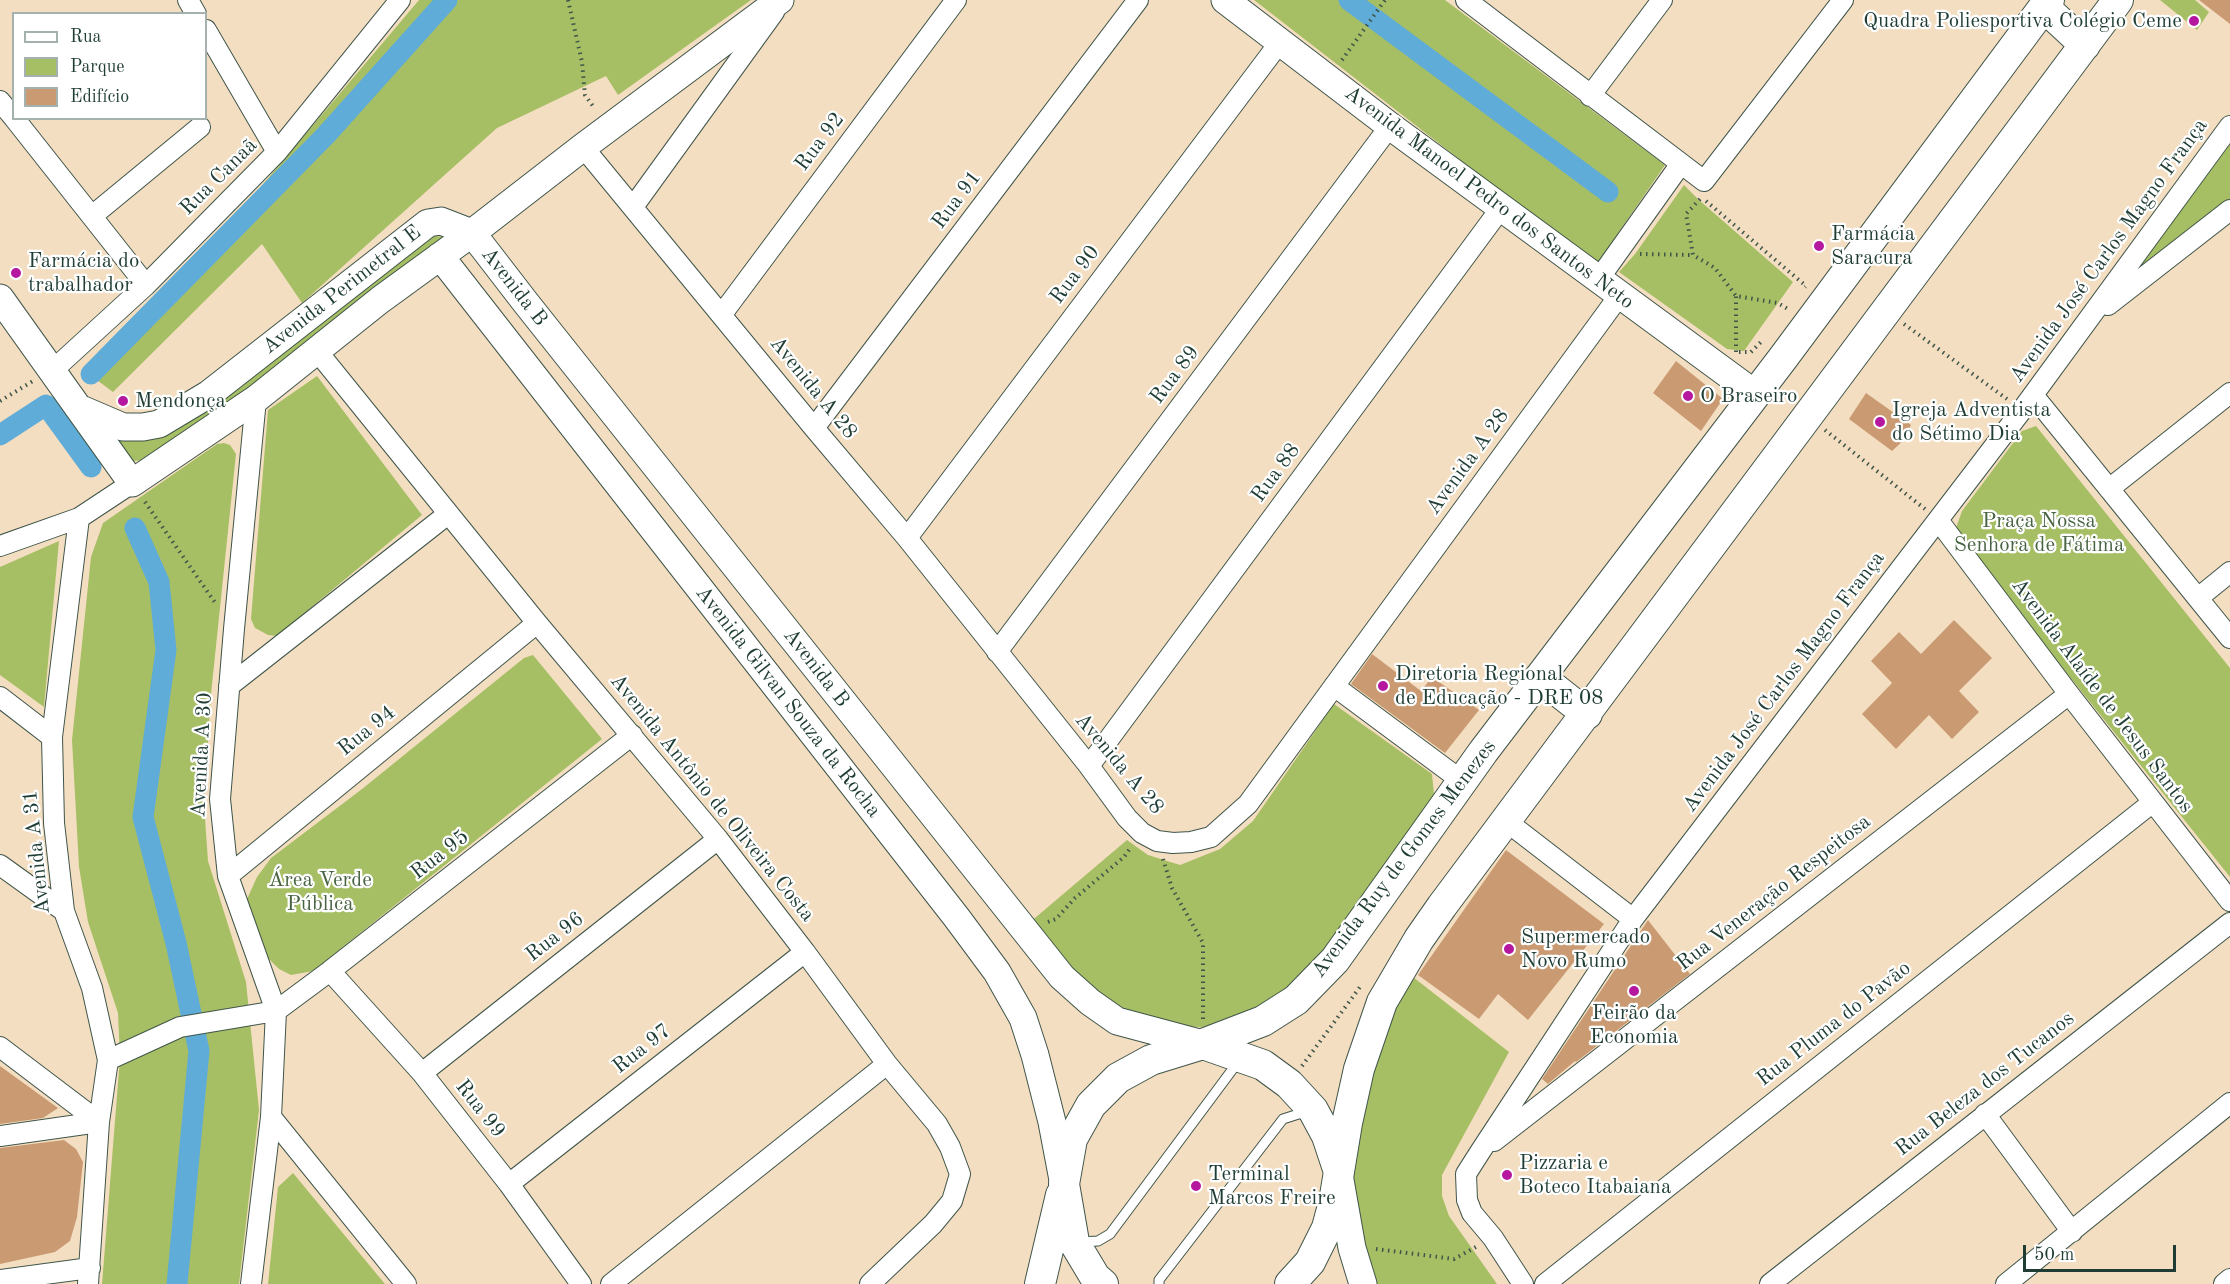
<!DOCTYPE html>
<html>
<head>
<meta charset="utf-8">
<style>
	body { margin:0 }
	#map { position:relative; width:2230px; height:1284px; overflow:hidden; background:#f4dec1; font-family:"Old Standard TT",serif }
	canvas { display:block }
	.legend { position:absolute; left:12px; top:12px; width:195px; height:108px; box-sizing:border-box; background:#fff; border:2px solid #a5b1ae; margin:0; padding:8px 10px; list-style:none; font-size:18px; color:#1f3d34 }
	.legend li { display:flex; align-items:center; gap:12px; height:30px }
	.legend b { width:30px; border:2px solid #a5b1ae }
	.scale { position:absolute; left:2023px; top:1245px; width:153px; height:27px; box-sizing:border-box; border:3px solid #1f3d34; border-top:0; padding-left:8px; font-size:18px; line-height:21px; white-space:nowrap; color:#1f3d34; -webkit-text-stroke:4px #fff; paint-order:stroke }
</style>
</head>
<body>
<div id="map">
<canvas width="2230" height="1284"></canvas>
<ul class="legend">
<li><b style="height:8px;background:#fff"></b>Rua</li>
<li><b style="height:16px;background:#a7bf64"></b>Parque</li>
<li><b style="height:16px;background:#ca9b73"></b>Edifício</li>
</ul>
<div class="scale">50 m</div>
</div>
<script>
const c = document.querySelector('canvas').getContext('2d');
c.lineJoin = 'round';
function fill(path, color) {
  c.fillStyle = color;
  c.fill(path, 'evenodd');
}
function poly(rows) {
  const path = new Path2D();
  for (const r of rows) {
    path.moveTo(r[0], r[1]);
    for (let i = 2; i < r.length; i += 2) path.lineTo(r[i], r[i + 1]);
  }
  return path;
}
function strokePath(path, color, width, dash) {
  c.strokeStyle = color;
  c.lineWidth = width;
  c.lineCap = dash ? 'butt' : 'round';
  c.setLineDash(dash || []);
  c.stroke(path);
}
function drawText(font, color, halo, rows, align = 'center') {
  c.font = font + ' "Old Standard TT",serif';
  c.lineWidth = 4.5;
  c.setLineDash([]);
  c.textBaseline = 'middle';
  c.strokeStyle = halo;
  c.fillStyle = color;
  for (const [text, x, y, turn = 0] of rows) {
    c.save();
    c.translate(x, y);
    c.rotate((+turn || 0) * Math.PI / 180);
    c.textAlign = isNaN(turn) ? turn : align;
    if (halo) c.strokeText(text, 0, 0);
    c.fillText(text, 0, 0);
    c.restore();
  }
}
const green = poly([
	[419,0,751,0,618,95,606,76,497,128,302,303,262,244,113,392,82,369,259,189],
	[1254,0,1445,0,1665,165,1596,265],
	[2160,0,2195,0,2209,12,2197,30],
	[2230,142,2230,199,2132,274],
	[1684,185,1699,200,1793,282,1744,351,1727,349,1619,272,1635,254],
	[435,236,446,237,448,247,147,460,133,461,124,456,104,429,125,436],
	[317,376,422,515,277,636,268,635,255,628,251,619,268,410],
	[2036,426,2230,668,2230,877,1977,561,1956,528,1962,511,2022,431],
	[224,443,230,445,236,454,211,694,204,804,208,861,246,982,259,1110,239,1284,102,1284,120,1058,118,1013,88,922,79,867,72,740,91,557,103,523,217,444],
	[59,541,44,707,0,675,0,567],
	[533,655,602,739,313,971,291,975,279,969,265,955,247,899,257,877,271,858,362,789,524,658],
	[1334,704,1432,774,1434,794,1375,885,1296,987,1235,1021,1202,1027,1163,1026,1123,1011,1085,985,1029,923,1127,840,1148,855,1180,865,1220,849,1253,821],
	[1413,977,1509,1052,1442,1175,1442,1196,1449,1216,1497,1284,1367,1284,1355,1214,1353,1162,1363,1103,1390,1018],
	[293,1173,380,1278,385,1284,268,1284,278,1187]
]);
const canal = poly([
	[1349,0,1608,192],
	[91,374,326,135,447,0],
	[0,435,46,405,91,467],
	[135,528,159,582,166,650,143,817,176,943,199,1051,177,1284]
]);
const building = poly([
	[2199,0,2230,0,2230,24],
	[1676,361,1723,399,1701,431,1653,393],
	[1866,393,1911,425,1904,440,1892,451,1849,419],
	[1954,620,1992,658,1959,691,1979,712,1952,739,1929,715,1896,749,1862,714,1892,683,1871,661,1899,632,1921,654],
	[1372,654,1421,691,1432,677,1479,710,1445,753,1351,684],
	[1506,850,1604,924,1528,1020,1498,994,1479,1019,1418,975],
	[1648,920,1690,974,1576,1062,1575,1061,1548,1084,1542,1079],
	[0,1066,58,1108,43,1118,0,1124],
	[64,1140,76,1149,83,1162,77,1217,70,1241,55,1252,0,1264,0,1148]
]);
const path = poly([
	[568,0,582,62,585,95,595,109],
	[1342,60,1385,0],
	[1700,199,1686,214,1693,255,1715,268,1736,296,1778,303,1788,309],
	[1706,201,1806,286,1805,287],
	[1640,254,1693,255],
	[1904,324,2007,399],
	[1736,352,1736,296],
	[1739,352,1751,352,1763,340],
	[0,401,33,381],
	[1825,430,1925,509],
	[145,502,216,604],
	[1163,859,1172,888,1203,943,1203,1019],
	[1048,922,1056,919,1075,898,1124,857,1131,847],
	[1302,1066,1360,987],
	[1376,1249,1454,1259,1476,1247]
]);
const lane = poly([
	[1079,1242,1098,1241,1110,1234,1238,1062],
	[1159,1284,1159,1280,1283,1119,1308,1111]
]);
const street = poly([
	[188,0,196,14],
	[1466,0,1704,181,1843,0],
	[206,30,277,152],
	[1590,96,1662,0],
	[0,101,14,118],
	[14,118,146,285],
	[583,147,814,428,907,538,1089,766,1127,818,1142,833,1157,841,1173,843,1191,842,1211,837,1248,804,1619,296],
	[633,207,774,12],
	[92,216,200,127],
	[1598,280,1680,165],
	[2108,305,2230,210],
	[722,314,956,0],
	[317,351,537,623,718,839,805,952,887,1064,937,1124,950,1147,960,1174,952,1201,933,1224,870,1284],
	[52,371,146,285,277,152,400,0],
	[2033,395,2230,638],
	[814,428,1138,0],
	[2109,489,2230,393],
	[79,518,52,737,54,823,64,911,92,988,108,1060,99,1122,88,1284],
	[1938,520,2069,694,2230,901],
	[907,538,1280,42],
	[0,546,79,518,132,483],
	[2198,598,2230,572],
	[997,652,1390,126],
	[229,686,448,514],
	[1334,686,1462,781],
	[0,697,52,737],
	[1089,766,1501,208],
	[1506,821,1633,919],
	[0,865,64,911],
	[228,876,537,623],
	[330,971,422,1073,509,1184,581,1284],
	[0,1047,99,1122],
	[108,1060,180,1027,276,1011,330,971,632,735],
	[422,1073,718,839],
	[1985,1114,2072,1232],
	[271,1117,406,1284],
	[0,1136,99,1122],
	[1494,1141,2069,694],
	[509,1184,805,952],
	[0,1280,90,1268],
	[251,1284,271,1117,276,1011,228,876,220,799,234,629,256,399],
	[611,1284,887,1064],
	[1523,1284,1493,1238,1472,1213,1467,1200,1466,1174,1480,1152,1633,919,2022,410,2230,126],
	[1545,1284,2153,802],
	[1770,1284,2230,923],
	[2006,1284,2230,1103],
	[2224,1284,2230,1279]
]);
const secondary = poly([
	[1225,0,1390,126,1755,394],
	[440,256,957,918,997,972,1023,1018,1035,1055,1052,1122,1063,1180],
	[0,298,132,483,256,399,380,300,472,233,583,147,780,0],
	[81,409,123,427,143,427,159,424,209,394,428,223,441,221,472,233,526,303,1062,977,1090,1002,1117,1021,1203,1044],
	[1340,1180,1352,1248,1363,1284]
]);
const primary = poly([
	[2044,7,2085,45],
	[1540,677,1587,714],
	[1203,1044,1263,1021,1296,1000,1335,960,1483,752,1783,358,2049,0],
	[1040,1284,1061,1195],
	[1103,1284,1095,1277,1074,1242,1064,1184,1072,1139,1091,1105,1118,1078,1151,1060,1203,1044,1263,1065,1289,1084,1313,1110,1327,1136,1338,1169],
	[1290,1284,1310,1262,1327,1228,1334,1202,1347,1123,1359,1069,1382,1002,1419,939,1442,906,2118,0]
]);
const markers = [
	[2194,21,6,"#b5179e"],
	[1819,246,6,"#b5179e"],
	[16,273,6,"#b5179e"],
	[1688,396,6,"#b5179e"],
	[123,401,6,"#b5179e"],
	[1880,422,6,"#b5179e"],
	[1383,686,6,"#b5179e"],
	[1509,949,6,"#b5179e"],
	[1634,991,6,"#b5179e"],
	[1507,1175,6,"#b5179e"],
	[1196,1186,6,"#b5179e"]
];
const poiNames = [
	["Quadra Poliesportiva Colégio Ceme",2182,21,"right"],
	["Farmácia",1831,234],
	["Saracura",1831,258],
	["Farmácia do",28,261],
	["trabalhador",28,285],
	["O Braseiro",1700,396],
	["Mendonça",135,401],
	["Igreja Adventista",1892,410],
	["do Sétimo Dia",1892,434],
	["Diretoria Regional",1395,674],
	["de Educação - DRE 08",1395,698],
	["Supermercado",1521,937],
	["Novo Rumo",1521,961],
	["Feirão da",1634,1013,"center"],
	["Economia",1634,1037,"center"],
	["Pizzaria e",1519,1163],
	["Boteco Itabaiana",1519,1187],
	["Terminal",1208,1174],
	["Marcos Freire",1208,1198]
];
const streetNames = [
	["Rua 92",820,142,-53],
	["Rua Canaã",219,177,-45],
	["Avenida Manoel Pedro dos Santos Neto",1489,198,37],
	["Rua 91",957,200,-53],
	["Avenida José Carlos Magno França",2109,251,-54],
	["Rua 90",1075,275,-53],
	["Avenida B",514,287,52],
	["Avenida Perimetral E",342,290,-38],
	["Rua 89",1175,375,-53],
	["Avenida A 28",813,388,51],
	["Avenida A 28",1468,462,-54],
	["Rua 88",1276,473,-54],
	["Avenida B",816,668,52],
	["Avenida José Carlos Magno França",1784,682,-53],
	["Avenida Alaíde de Jesus Santos",2102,696,53],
	["Avenida Gilvan Souza da Rocha",788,702,52],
	["Rua 94",367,731,-39],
	["Avenida A 30",202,755,-87],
	["Avenida A 28",1119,764,50],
	["Avenida Antônio de Oliveira Costa",712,798,51],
	["Avenida A 31",37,852,-96],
	["Rua 95",440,855,-38],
	["Avenida Ruy de Gomes Menezes",1404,859,-53],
	["Rua Veneração Respeitosa",1774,893,-38],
	["Rua 96",555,937,-38],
	["Rua Pluma do Pavão",1834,1024,-38],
	["Rua 97",642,1049,-38],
	["Rua Beleza dos Tucanos",1985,1084,-38],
	["Rua 99",480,1109,52]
];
const parkNames = [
	["Praça Nossa",2039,521],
	["Senhora de Fátima",2039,545],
	["Área Verde",320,880],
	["Pública",320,904]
];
fill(green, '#a7bf64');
strokePath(canal, '#5facd8', 21);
fill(building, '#ca9b73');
strokePath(lane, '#3f5549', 11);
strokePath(street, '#3f5549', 22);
strokePath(secondary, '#3f5549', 29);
strokePath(primary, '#3f5549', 32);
strokePath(path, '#3f5549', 4, [1.5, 4.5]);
strokePath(lane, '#fff', 9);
strokePath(street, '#fff', 20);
strokePath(secondary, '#fff', 27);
strokePath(primary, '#fff', 30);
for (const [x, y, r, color] of markers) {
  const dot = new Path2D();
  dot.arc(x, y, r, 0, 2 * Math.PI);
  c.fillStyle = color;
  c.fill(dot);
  strokePath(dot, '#fff', 2);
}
drawText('21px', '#1f3d34', '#fff', poiNames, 'left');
drawText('21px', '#1f3d34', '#fff', streetNames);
drawText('21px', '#486442', '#fff', parkNames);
</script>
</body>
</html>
